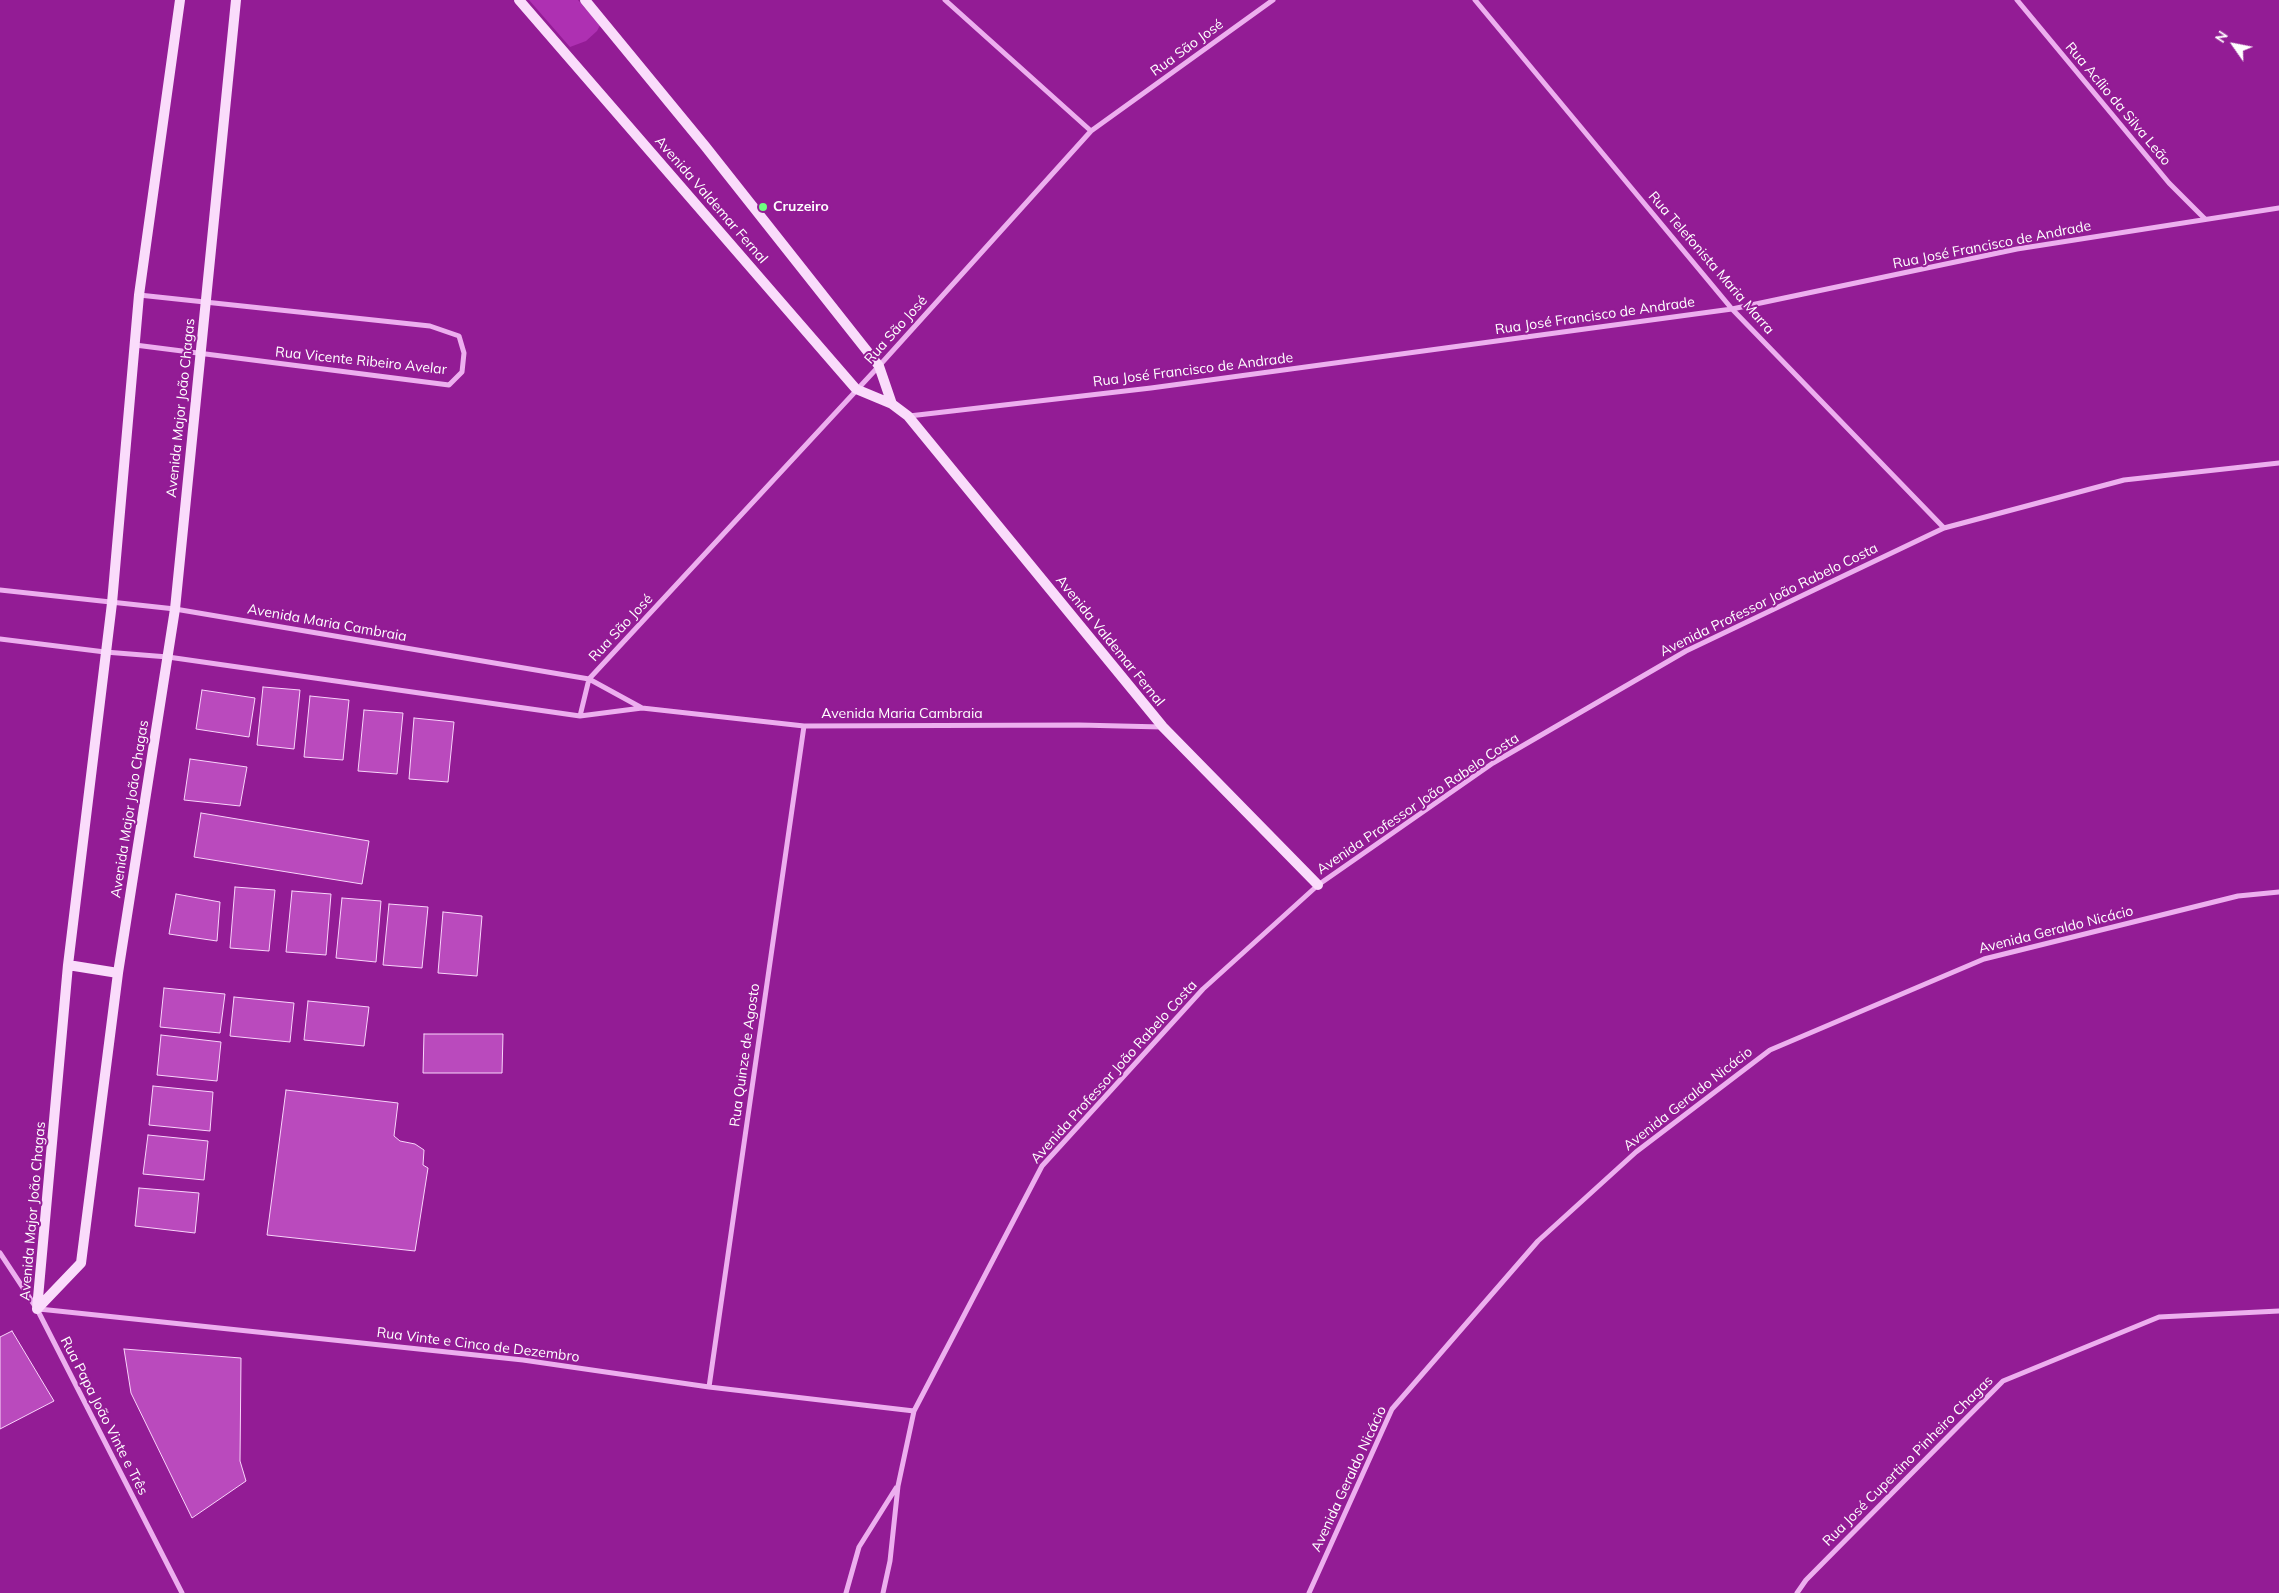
<!DOCTYPE html>
<html>
<head>
<meta charset="utf-8">
<style>
	body { margin:0 }
	#map { position:relative; width:2279px; height:1593px; overflow:hidden; background:#931c95; font-family:Mulish,sans-serif }
	canvas { display:block }
	.north { position:absolute; left:2209px; top:20px; width:50px; height:50px; -webkit-text-stroke:4px #931c95; paint-order:stroke; rotate:303deg; font-size:14px; font-weight:700; line-height:20px; text-align:center; color:#fff }
	.north::after { content:''; display:block; margin:auto; width:18px; height:22px; background:#fff; clip-path:polygon(50% 0,100% 100%,50% 72%,0 100%) }
</style>
</head>
<body>
<div id="map">
<canvas width="2279" height="1593"></canvas>
<div class="north">N</div>
</div>
<script>
const c = document.querySelector('canvas').getContext('2d');
c.lineJoin = 'round';
function fill(path, color) {
  c.fillStyle = color;
  c.fill(path, 'evenodd');
}
function poly(rows) {
  const path = new Path2D();
  for (const r of rows) {
    path.moveTo(r[0], r[1]);
    for (let i = 2; i < r.length; i += 2) path.lineTo(r[i], r[i + 1]);
  }
  return path;
}
function strokePath(path, color, width, dash) {
  c.strokeStyle = color;
  c.lineWidth = width;
  c.lineCap = dash ? 'butt' : 'round';
  c.setLineDash(dash || []);
  c.stroke(path);
}
function drawText(font, color, halo, rows, align = 'center') {
  c.font = font + ' Mulish,sans-serif';
  c.lineWidth = 4;
  c.setLineDash([]);
  c.textBaseline = 'middle';
  c.strokeStyle = halo;
  c.fillStyle = color;
  for (const [text, x, y, turn = 0] of rows) {
    c.save();
    c.translate(x, y);
    c.rotate((+turn || 0) * Math.PI / 180);
    c.textAlign = isNaN(turn) ? turn : align;
    if (halo) c.strokeText(text, 0, 0);
    c.fillText(text, 0, 0);
    c.restore();
  }
}
const green = poly([
	[529,0,578,0,600,25,597,31,586,41,570,47]
]);
const building = poly([
	[263,687,300,690,294,749,257,745,263,687],
	[202,690,255,698,249,737,196,729,202,690],
	[310,696,349,700,343,760,304,757,310,696],
	[364,710,403,713,397,774,358,771,364,710],
	[414,718,454,722,448,782,409,779,414,718],
	[190,759,247,767,240,806,184,800,190,759],
	[201,813,369,841,362,884,194,857,201,813],
	[235,887,275,890,269,951,230,948,235,887],
	[292,891,331,894,326,955,286,952,292,891],
	[176,894,220,902,217,941,169,934,176,894],
	[342,898,381,901,376,962,336,958,342,898],
	[389,904,428,907,422,968,383,965,389,904],
	[443,912,482,916,477,976,438,973,443,912],
	[164,988,225,994,220,1033,160,1027,164,988],
	[234,997,294,1003,290,1042,230,1036,234,997],
	[308,1001,369,1007,364,1046,304,1040,308,1001],
	[424,1034,503,1034,502,1073,423,1073,424,1034],
	[161,1035,221,1042,217,1081,157,1075,161,1035],
	[153,1086,213,1092,210,1131,149,1125,153,1086],
	[286,1090,398,1103,394,1136,400,1141,415,1144,424,1150,423,1165,428,1168,415,1251,267,1235,286,1090],
	[148,1135,208,1141,204,1180,143,1174,148,1135],
	[139,1188,199,1193,195,1233,135,1226,139,1188],
	[12,1331,54,1401,0,1429,0,1337,12,1331],
	[124,1349,241,1358,240,1461,246,1481,192,1518,131,1393,124,1349]
]);
const street = poly([
	[945,0,1091,131],
	[1475,0,1732,309,1944,528],
	[2017,0,2169,183,2205,219],
	[135,345,449,385,462,372,464,353,459,336,430,326,139,295],
	[909,416,1151,388,1732,309,2017,249,2279,208],
	[0,590,175,609,589,679,642,708],
	[0,639,105,652,168,657,580,716,642,708,804,726,1079,725,1162,727],
	[580,716,589,679,879,366,1091,131,1273,0],
	[0,1253,37,1309,182,1593],
	[39,1309,523,1360,709,1387,914,1411],
	[709,1387,804,726],
	[846,1593,859,1547,896,1488],
	[883,1593,890,1561,898,1486,914,1411,1042,1166,1203,989,1318,885,1493,763,1686,651,1944,528,2124,480,2279,463],
	[1309,1593,1392,1409,1538,1241,1636,1152,1770,1050,1984,959,2238,896,2279,892],
	[1797,1593,1806,1580,2003,1381,2159,1317,2279,1311]
]);
const secondary = poly([
	[519,0,856,389,892,404,908,416,1163,727,1318,885],
	[585,0,705,146,879,366,892,404],
	[68,965,118,973],
	[37,1309,81,1263,118,973,175,609,236,0],
	[37,1309,68,965,112,603,139,295,180,0]
]);
const markers = [
	[763,207,5,"#6dff80"]
];
const streetNames = [
	["Rua São José",1187,48,-36],
	["Rua Acílio da Silva Leão",2118,104,50],
	["Avenida Valdemar Fernal",711,200,49],
	["Rua José Francisco de Andrade",1992,245,-11],
	["Rua Telefonista Maria Marra",1711,263,49],
	["Rua José Francisco de Andrade",1595,316,-8],
	["Rua São José",896,330,-48],
	["Rua Vicente Ribeiro Avelar",361,361,6],
	["Rua José Francisco de Andrade",1193,370,-7],
	["Avenida Major João Chagas",181,408,-84],
	["Avenida Professor João Rabelo Costa",1769,600,-26],
	["Avenida Maria Cambraia",327,623,10],
	["Rua São José",621,628,-47],
	["Avenida Valdemar Fernal",1110,641,51],
	["Avenida Maria Cambraia",902,714],
	["Avenida Professor João Rabelo Costa",1418,804,-34],
	["Avenida Major João Chagas",130,809,-81],
	["Avenida Geraldo Nicácio",2056,930,-14],
	["Rua Quinze de Agosto",745,1055,-82],
	["Avenida Professor João Rabelo Costa",1114,1072,-48],
	["Avenida Geraldo Nicácio",1688,1099,-38],
	["Avenida Major João Chagas",33,1211,-85],
	["Rua Vinte e Cinco de Dezembro",478,1345,7],
	["Rua Papa João Vinte e Três",104,1416,63],
	["Rua José Cupertino Pinheiro Chagas",1908,1461,-45],
	["Avenida Geraldo Nicácio",1349,1479,-65]
];
const poiNames = [
	["Cruzeiro",773,207]
];
fill(green, '#ae30b2');
fill(building, '#ba4abd');
strokePath(building, '#f9d5fb', 1);
strokePath(street, '#edafef', 5);
strokePath(secondary, '#fadcfb', 10);
for (const [x, y, r, color] of markers) {
  const dot = new Path2D();
  dot.arc(x, y, r, 0, 2 * Math.PI);
  c.fillStyle = color;
  c.fill(dot);
  strokePath(dot, '#931c95', 2);
}
drawText('14px', '#fff', '#931c95', streetNames);
drawText('bold 14px', '#fff', '#931c95', poiNames, 'left');
</script>
</body>
</html>
